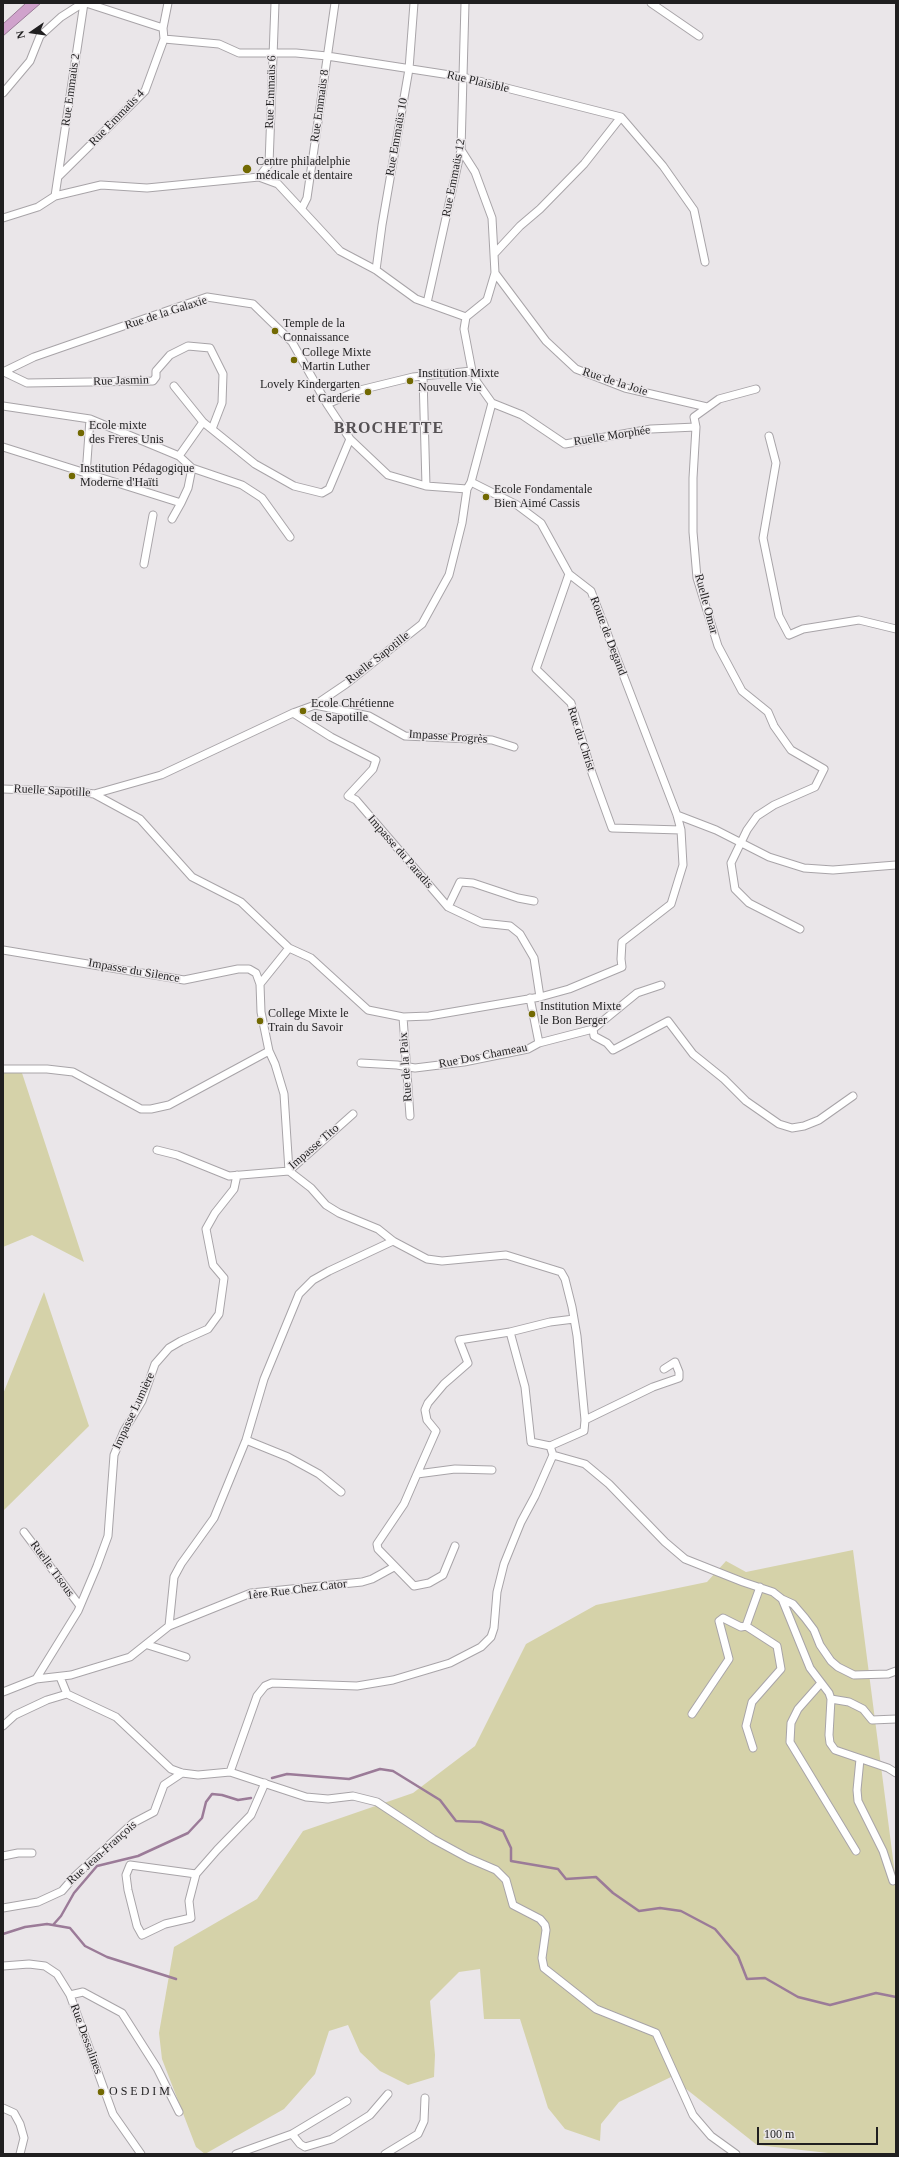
<!DOCTYPE html>
<html>
<head>
<meta charset="utf-8">
<style>
	body { margin:0 }
	#map { position:relative; width:899px; height:2157px; overflow:hidden; background:#eae6e9; font-family:Georgia,serif }
	canvas { display:block }
	.frame { position:absolute; inset:0; border:4px solid #201f20; pointer-events:none }
	.north { position:absolute; left:12px; top:12px; width:40px; height:40px; -webkit-text-stroke:3px #eae6e9; paint-order:stroke; rotate:257deg; font-size:11px; font-weight:700; line-height:16px; text-align:center; color:#201f20 }
	.north::after { content:''; display:block; margin:auto; width:14px; height:18px; background:#201f20; clip-path:polygon(50% 0,100% 100%,50% 72%,0 100%) }
	.scale { position:absolute; left:757px; top:2127px; width:121px; height:18px; box-sizing:border-box; border:2px solid #201f20; border-top:0; padding-left:5px; font-size:12px; line-height:14px; white-space:nowrap; color:#201f20; -webkit-text-stroke:3px #eae6e9; paint-order:stroke }
</style>
</head>
<body>
<div id="map">
<canvas width="899" height="2157"></canvas>
<div class="frame"></div>
<div class="north">N</div>
<div class="scale">100 m</div>
</div>
<script>
const c = document.querySelector('canvas').getContext('2d');
c.lineJoin = 'round';
function fill(path, color) {
  c.fillStyle = color;
  c.fill(path, 'evenodd');
}
function poly(rows) {
  const path = new Path2D();
  for (const r of rows) {
    path.moveTo(r[0], r[1]);
    for (let i = 2; i < r.length; i += 2) path.lineTo(r[i], r[i + 1]);
  }
  return path;
}
function strokePath(path, color, width, dash) {
  c.strokeStyle = color;
  c.lineWidth = width;
  c.lineCap = dash ? 'butt' : 'round';
  c.setLineDash(dash || []);
  c.stroke(path);
}
function drawText(font, color, halo, rows, align = 'center') {
  c.font = font + ' Georgia,serif';
  c.lineWidth = 3;
  c.setLineDash([]);
  c.textBaseline = 'middle';
  c.strokeStyle = halo;
  c.fillStyle = color;
  for (const [text, x, y, turn = 0] of rows) {
    c.save();
    c.translate(x, y);
    c.rotate((+turn || 0) * Math.PI / 180);
    c.textAlign = isNaN(turn) ? turn : align;
    if (halo) c.strokeText(text, 0, 0);
    c.fillText(text, 0, 0);
    c.restore();
  }
}
const green = poly([
	[3,1073,22,1073,84,1262,32,1235,3,1247],
	[44,1292,89,1426,3,1511,3,1394],
	[853,1550,896,1882,896,2154,837,2154,757,2145,671,2077,619,2102,601,2124,600,2141,565,2129,548,2108,520,2019,484,2019,480,1969,459,1972,430,2001,435,2055,434,2077,408,2085,380,2071,360,2052,348,2025,329,2031,315,2074,284,2109,205,2154,196,2147,162,2059,159,2033,174,1947,257,1899,303,1831,413,1793,475,1746,526,1644,596,1605,707,1582,726,1561,746,1572]
]);
const water = poly([
	[26,3,41,3,3,36,3,24,26,3]
]);
const stream = poly([
	[272,1778,287,1774,349,1779,380,1769,393,1771,440,1800,456,1821,481,1822,503,1831,511,1848,511,1861,558,1869,566,1879,596,1877,613,1893,639,1911,660,1908,681,1911,715,1929,738,1956,747,1979,765,1978,798,1997,830,2005,876,1993,896,1997],
	[53,1925,61,1916,74,1893,97,1866,138,1856,188,1833,202,1818,206,1802,212,1794,222,1795,238,1800,251,1798],
	[3,1934,25,1927,47,1924,70,1928,85,1946,107,1957,176,1979]
]);
const street = poly([
	[86,3,163,28],
	[651,3,699,36],
	[164,39,219,44,239,53,296,53,327,56,463,77,621,117,663,166,694,210,705,262],
	[3,93,30,61,40,36,61,17,83,3],
	[461,150,475,172,492,218,495,273,487,300,466,317,464,329,472,371,477,382,492,403],
	[59,176,145,91,164,39,163,28,168,3],
	[259,177,269,164,275,3],
	[55,196,84,3],
	[302,208,307,198,335,3],
	[3,218,38,207,55,196,101,185,147,188,259,177,278,184,340,251,376,270,416,299,466,317],
	[495,253,520,226,540,209,584,164,621,117],
	[376,270,382,225,409,69,414,3],
	[495,273,546,341,576,369,625,388,707,407],
	[427,303,461,150,465,3],
	[3,372,34,357,207,297,253,304,292,342,327,404,350,439,388,475,426,486,467,489],
	[4,372,27,383,153,381,156,377,156,371,170,355,188,346,210,348,223,374,222,403,212,429],
	[423,376,426,486],
	[174,386,203,422,255,464,294,486,322,493,329,489,350,439],
	[756,389,719,399,694,417,696,427,693,478,693,532,697,578,718,646,742,691,768,712,774,726,791,750,824,769,815,787,774,805,757,816,747,830,731,863,735,889,749,903,800,929],
	[492,403,522,415,565,444,651,429,696,427],
	[327,404,360,390,413,377,472,371],
	[3,406,90,419,179,456,192,468,242,485,262,498,290,537],
	[769,436,776,463,763,538,779,616,789,635,803,629,859,620,896,629],
	[3,447,181,503,172,519],
	[179,456,203,422],
	[86,475,90,419],
	[181,503,188,488,192,468],
	[144,564,153,515],
	[569,574,536,669,571,703,592,773,612,828,681,830],
	[315,705,369,716,405,736,492,740,514,747],
	[293,713,331,737,376,760,373,769,348,796,356,800,448,907,482,923,510,926,520,934,534,958,540,997],
	[3,789,79,792,94,794,161,775,293,713,315,705,346,684,422,624,449,575,462,523,467,489,471,482,492,403],
	[94,794,140,819,192,877,241,902,289,948,311,958,368,1010,403,1017,429,1016,540,997,569,989,622,967,621,959,622,942,671,904,683,865,681,830,677,815,591,591,569,574,541,523,517,505,471,482],
	[677,815,716,830,769,857,804,868,833,870,896,865],
	[448,907,460,882,473,883,518,898,534,901],
	[3,950,184,980,238,969,249,969,256,973,260,984,261,1012,269,1051,275,1064,284,1094,289,1171,311,1188,326,1205,339,1213,378,1229,393,1241,427,1259,442,1261,506,1255,561,1272,565,1279,572,1307,577,1336,585,1420,584,1431,550,1446,531,1442,525,1387,510,1332],
	[260,984,289,948],
	[530,998,539,1043],
	[403,1017,410,1116],
	[593,1029,594,1036,607,1043,613,1050,668,1021,693,1054,724,1079,746,1101,779,1124,792,1128,804,1126,819,1120,853,1096],
	[361,1063,397,1065,415,1068,464,1062,528,1049,539,1043,593,1029,637,993,661,985],
	[3,1069,47,1069,73,1072,141,1109,151,1109,169,1105,269,1051],
	[157,1150,177,1155,229,1176,289,1171,353,1114],
	[585,1420,653,1387,679,1378,679,1372,675,1362,664,1369],
	[246,1440,288,1457,319,1474,341,1492],
	[553,1455,585,1464,609,1484,665,1542,685,1559,743,1582,773,1592,782,1599,810,1668,829,1693,831,1699,829,1735,830,1743,835,1750,888,1768,896,1773],
	[417,1474,436,1431,427,1420,425,1410,428,1403,444,1384,468,1363,459,1340,510,1332,550,1322,574,1319],
	[24,1532,80,1606],
	[455,1546,443,1575,429,1583,414,1586,378,1549,377,1544,404,1504,417,1474,455,1469,492,1470],
	[782,1599,793,1604,805,1618,814,1630,820,1645,831,1661,838,1667,854,1675,888,1674,896,1671],
	[169,1626,174,1577,181,1564,214,1518,246,1440,264,1379,299,1294,313,1280,329,1271,393,1241],
	[148,1645,186,1657],
	[60,1677,67,1694,116,1717,171,1769,182,1773,198,1775,230,1772,306,1797,328,1799,353,1796,377,1802,433,1839,468,1858,496,1870,506,1880,513,1905,540,1919,545,1925,546,1930,542,1958,544,1968,596,2009,656,2033,693,2115,711,2136,736,2154],
	[36,1679,78,1611,97,1566,108,1536,114,1455,124,1431,142,1401,155,1364,169,1348,181,1341,208,1329,219,1314,224,1278,213,1265,206,1229,215,1213,234,1189,237,1175],
	[821,1683,798,1709,791,1723,790,1742,856,1851],
	[3,1692,36,1679,71,1675,130,1657,169,1626,251,1593,362,1582,372,1579,394,1567],
	[831,1699,849,1702,863,1709,872,1720,896,1719],
	[692,1714,729,1659,719,1621,723,1618,741,1627,746,1626],
	[3,1726,15,1715,47,1700,67,1694],
	[753,1748,746,1726,752,1702,781,1669,777,1646,746,1626,760,1587],
	[860,1759,857,1790,858,1801,883,1851,893,1881],
	[230,1772,257,1696,265,1686,272,1683,357,1686,393,1680,450,1663,481,1647,491,1637,494,1628,497,1592,504,1564,521,1522,535,1496,553,1455,550,1446],
	[3,1856,18,1853,32,1853],
	[196,1874,130,1865,126,1875,128,1890,137,1926,142,1935,165,1924,191,1918,189,1901,196,1874,217,1850,251,1815,265,1783],
	[3,1908,38,1902,62,1891,75,1876,133,1823,154,1812,164,1785,182,1773],
	[3,1966,29,1964,45,1966,57,1974,70,1995,113,2114,141,2154],
	[70,1995,83,1992,122,2013,157,2068,179,2112],
	[3,2108,14,2113,20,2124,24,2138,20,2154],
	[292,2134,300,2144,305,2147,332,2139,370,2115,388,2094],
	[236,2154,292,2134,347,2101],
	[385,2154,418,2134,424,2121,425,2098]
]);
const markers = [
	[247,169,5,"#726902"],
	[275,331,4,"#726902"],
	[294,360,4,"#726902"],
	[410,381,4,"#726902"],
	[368,392,4,"#726902"],
	[81,433,4,"#726902"],
	[72,476,4,"#726902"],
	[486,497,4,"#726902"],
	[303,711,4,"#726902"],
	[532,1014,4,"#726902"],
	[260,1021,4,"#726902"],
	[101,2092,4,"#726902"]
];
const streetNames = [
	["Rue Plaisible",478,82,13],
	["Rue Emmaüs 2",71,90,-82],
	["Rue Emmaüs 6",271,92,-88],
	["Rue Emmaüs 8",320,106,-82],
	["Rue Emmaüs 4",117,118,-46],
	["Rue Emmaüs 10",397,137,-80],
	["Rue Emmaüs 12",454,178,-79],
	["Rue de la Galaxie",166,313,-18],
	["Rue Jasmin",121,381,-2],
	["Rue de la Joie",615,382,18],
	["Ruelle Morphée",612,436,-9],
	["Ruelle Omar",706,604,75],
	["Route de Degand",608,636,69],
	["Ruelle Sapotille",378,658,-38],
	["Impasse Progrès",448,737,4],
	["Rue du Christ",581,739,72],
	["Ruelle Sapotille",52,791,3],
	["Impasse du Paradis",400,852,49],
	["Impasse du Silence",134,971,10],
	["Rue Dos Chameau",483,1056,-11],
	["Rue de la Paix",406,1067,-94],
	["Impasse Tito",314,1147,-41],
	["Impasse Lumière",134,1411,-65],
	["Ruelle Tisous",52,1569,54],
	["1ère Rue Chez Cator",297,1590,-7],
	["Rue Jean-François",102,1853,-42],
	["Rue Dessalines",86,2039,70]
];
const poiNames = [
	["Centre philadelphie",256,162],
	["médicale et dentaire",256,176],
	["Temple de la",283,324],
	["Connaissance",283,338],
	["College Mixte",302,353],
	["Martin Luther",302,367],
	["Institution Mixte",418,374],
	["Nouvelle Vie",418,388],
	["Lovely Kindergarten",360,385,"right"],
	["et Garderie",360,399,"right"],
	["Ecole mixte",89,426],
	["des Freres Unis",89,440],
	["Institution Pédagogique",80,469],
	["Moderne d'Haïti",80,483],
	["Ecole Fondamentale",494,490],
	["Bien Aimé Cassis",494,504],
	["Ecole Chrétienne",311,704],
	["de Sapotille",311,718],
	["Institution Mixte",540,1007],
	["le Bon Berger",540,1021],
	["College Mixte le",268,1014],
	["Train du Savoir",268,1028],
	["O S E D I M",109,2092]
];
const districtNames = [
	["BROCHETTE",389,429]
];
fill(green, '#d5d2a9');
fill(water, '#d0a2cc');
strokePath(water, '#9b7b98', 1);
strokePath(stream, '#9b7b98', 2.5);
strokePath(street, '#a8a4a8', 9);
strokePath(street, '#fff', 7);
for (const [x, y, r, color] of markers) {
  const dot = new Path2D();
  dot.arc(x, y, r, 0, 2 * Math.PI);
  c.fillStyle = color;
  c.fill(dot);
  strokePath(dot, '#eae6e9', 1.5);
}
drawText('12px', '#201f20', '#eae6e9', streetNames);
drawText('12px', '#201f20', '#eae6e9', poiNames, 'left');
c.letterSpacing = '1px';
drawText('bold 16px', '#555154', '#eae6e9', districtNames);
c.letterSpacing = '0px';
</script>
</body>
</html>
